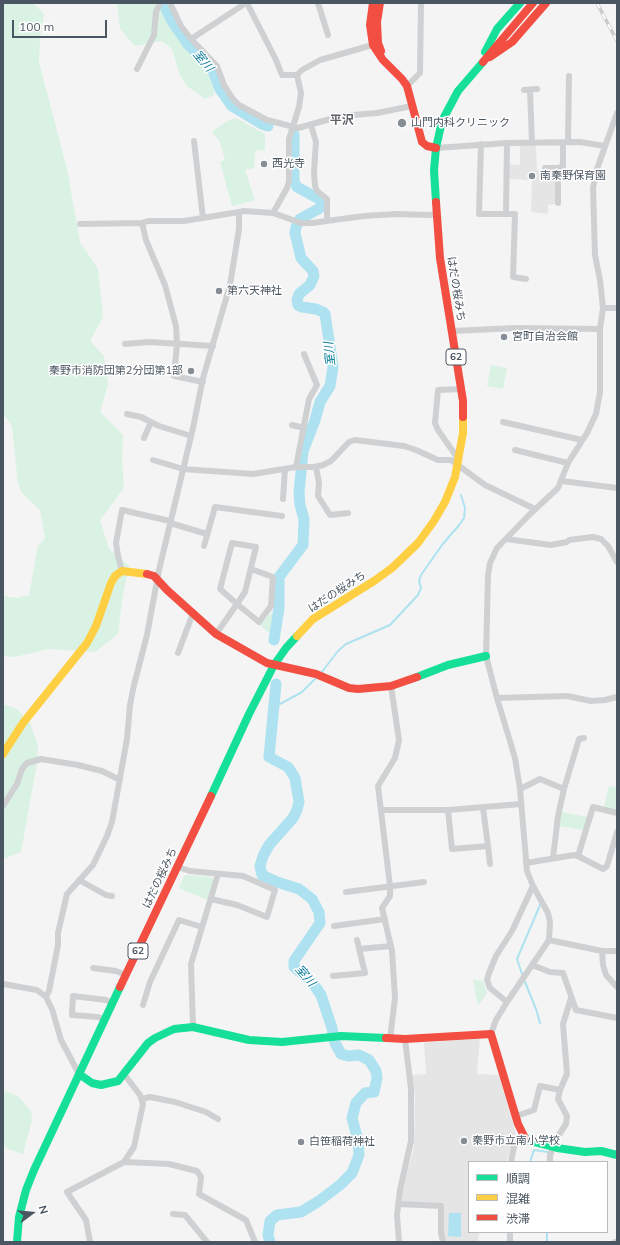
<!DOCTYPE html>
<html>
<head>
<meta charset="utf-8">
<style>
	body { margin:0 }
	#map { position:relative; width:620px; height:1245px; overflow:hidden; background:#f4f4f4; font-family:Mulish,"Noto Sans JP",sans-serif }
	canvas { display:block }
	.frame { position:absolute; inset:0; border:4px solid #4a5661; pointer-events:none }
	.legend { position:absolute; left:468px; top:1161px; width:140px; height:72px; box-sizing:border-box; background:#fff; border:1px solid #b7bbc0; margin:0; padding:5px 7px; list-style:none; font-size:12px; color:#4a5661 }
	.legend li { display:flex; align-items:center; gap:8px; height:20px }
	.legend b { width:20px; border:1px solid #b7bbc0 }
	.north { position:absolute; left:12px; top:1193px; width:40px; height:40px; -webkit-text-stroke:3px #fff; paint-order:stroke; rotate:74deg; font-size:11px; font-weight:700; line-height:16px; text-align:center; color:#4a5661 }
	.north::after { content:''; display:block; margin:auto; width:14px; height:18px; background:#4a5661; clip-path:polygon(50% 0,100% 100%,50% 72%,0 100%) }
	.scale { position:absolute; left:12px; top:20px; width:95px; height:18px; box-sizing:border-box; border:2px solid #4a5661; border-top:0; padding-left:5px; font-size:12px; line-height:14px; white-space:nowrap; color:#4a5661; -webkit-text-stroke:3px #fff; paint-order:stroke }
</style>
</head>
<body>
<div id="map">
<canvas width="620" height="1245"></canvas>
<div class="frame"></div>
<ul class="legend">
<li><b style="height:5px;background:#16e098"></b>順調</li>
<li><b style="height:5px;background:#ffcf43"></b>混雑</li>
<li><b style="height:5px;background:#f24e42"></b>渋滞</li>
</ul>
<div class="north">N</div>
<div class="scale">100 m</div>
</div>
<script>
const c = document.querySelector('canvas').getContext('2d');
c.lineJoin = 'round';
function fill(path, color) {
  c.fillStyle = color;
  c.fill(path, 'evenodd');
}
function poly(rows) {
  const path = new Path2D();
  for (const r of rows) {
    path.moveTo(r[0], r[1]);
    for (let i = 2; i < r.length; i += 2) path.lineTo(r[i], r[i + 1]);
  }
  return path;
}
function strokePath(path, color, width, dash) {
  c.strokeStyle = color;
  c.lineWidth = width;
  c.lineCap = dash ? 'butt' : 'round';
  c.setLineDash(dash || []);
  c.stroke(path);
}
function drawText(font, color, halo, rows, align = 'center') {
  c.font = font + ' Mulish,"Noto Sans JP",sans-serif';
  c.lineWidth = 3;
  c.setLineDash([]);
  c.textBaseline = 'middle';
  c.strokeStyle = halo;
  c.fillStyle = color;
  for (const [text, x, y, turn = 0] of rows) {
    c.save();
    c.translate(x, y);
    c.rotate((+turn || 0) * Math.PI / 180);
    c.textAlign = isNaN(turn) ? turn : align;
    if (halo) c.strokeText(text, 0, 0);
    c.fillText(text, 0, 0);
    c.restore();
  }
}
const education = poly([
	[520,145,534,145,536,147,537,170,554,170,556,172,555,204,548,205,548,214,531,212,532,180,509,179,509,164,520,165],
	[480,1037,477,1074,499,1075,516,1134,506,1162,469,1162,469,1232,479,1232,478,1242,445,1242,443,1233,442,1204,402,1202,400,1199,414,1148,415,1097,412,1075,426,1074,424,1043]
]);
const green = poly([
	[3,3,33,3,44,14,40,39,39,62,67,169,80,242,98,269,103,317,90,341,104,356,108,385,100,412,123,435,122,459,124,488,100,520,109,549,129,566,122,601,118,634,95,652,48,649,15,657,3,656,3,596,17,598,29,595,38,546,45,538,40,510,22,493,18,484,12,426,6,417,3,416],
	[117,3,154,3,207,70,214,85,214,95,205,99,187,86,180,75,172,49,162,41,135,46,120,29],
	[236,118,265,134,265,150,255,151,254,168,245,170,255,200,232,206,220,162,225,160,220,142,212,132,227,121],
	[491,365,507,368,503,389,487,386],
	[273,611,271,633,269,633,260,625],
	[3,704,17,709,30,723,38,745,36,769,21,852,3,859],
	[609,786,617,788,616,810,604,807],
	[562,812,587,817,583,830,559,826],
	[187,875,211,877,213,879,207,900,179,888,184,876],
	[473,980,483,981,487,993,478,1006],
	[6,1091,19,1097,31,1111,32,1120,23,1154,8,1149,3,1144,3,1092]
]);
const water = poly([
	[449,1213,461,1213,461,1237,448,1236]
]);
const stream = poly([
	[321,673,338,651,346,644,390,625,418,595,421,588,419,581,421,575,442,545,460,524,464,518,465,508,461,495],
	[274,706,280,704,302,692,317,677],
	[522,974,517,959,540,905],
	[525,982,536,1009,540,1023],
	[530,1162,534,1150,548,1152],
	[547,1232,547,1242]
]);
const river = poly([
	[163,3,172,21,188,44,212,68,220,89,232,106,262,124,268,126],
	[274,640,279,608,279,577,303,545,304,519,300,505,299,493,303,451,315,420,320,402,330,386,333,367,325,314,323,312,316,309,302,307,298,305,297,300,299,294,310,285,314,276,313,271,301,258,295,233,296,227,300,219,320,208,322,203,319,199,297,187,294,182,294,135],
	[270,1242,268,1235,270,1221,277,1215,301,1212,319,1201,340,1185,352,1173,359,1155,358,1140,352,1118,356,1103,365,1093,374,1092,377,1078,376,1071,369,1060,359,1055,348,1056,341,1054,335,1043,332,1028,321,995,312,982,294,967,294,961,320,923,319,912,312,899,299,889,277,882,262,875,260,866,263,856,269,845,293,818,297,810,299,802,295,778,288,767,269,757,276,684]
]);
const street = poly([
	[170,3,181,26,191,39,217,66,224,85,233,99,239,105,267,120,298,128,341,116,377,113,412,106],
	[247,3,276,60,282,75,297,75],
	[318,3,328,35],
	[191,39,246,3],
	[137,69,154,35,156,12,160,3],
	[407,86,420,73,421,3],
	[524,90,537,89],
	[530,90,532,143],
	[311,125,316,142,314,171,315,186,317,191,327,199,327,220],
	[194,141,203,218],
	[568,142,569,76],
	[481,144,479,214,515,214,513,277,526,279],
	[436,148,507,143,580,142,605,146],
	[545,168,559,168,563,166,563,143],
	[558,168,558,203],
	[273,213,287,188,289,181,289,139,299,107,301,93,297,75,302,70,320,60,376,44],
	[506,213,507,143],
	[142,223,146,240,165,285,176,326,177,344,174,376,203,382],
	[80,224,142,223,148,221,184,221,239,212],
	[603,308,617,308],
	[452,331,517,328,600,329],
	[125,344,149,342,213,346],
	[127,414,141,417,159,426,191,436],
	[503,422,582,440],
	[292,425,304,428],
	[144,438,151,422],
	[515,450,568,463],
	[153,460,183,469,253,474,296,467,314,467,323,465,331,461,349,442,355,440,404,446,416,450,438,460,451,460,485,485,535,509],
	[459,460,438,430,435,423,438,390,462,389],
	[296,467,309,399,317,385,304,354],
	[316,467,319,483,318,496,330,515,348,513],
	[562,481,617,488],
	[283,499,285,469],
	[170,523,207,534],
	[506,539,551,545,567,542,569,540,593,537,601,539,608,546,617,562],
	[204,546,215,507,282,516],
	[122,571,118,556,116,543,122,510,170,521],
	[216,634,237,604,245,592,256,547,232,543,220,589,237,604,259,622,271,606,273,577,251,569],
	[178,653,193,613],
	[497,698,567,696,591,701,605,700,617,697],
	[520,789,540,779,564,789],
	[3,806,17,784,22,769,27,763,41,759,78,765,102,771,120,780],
	[382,810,448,810,521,804],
	[448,810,452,849,488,846,483,808],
	[488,846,490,864],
	[578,856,603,869,607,866,617,832],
	[553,858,558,816,564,789,579,739,584,738],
	[526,863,574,855,578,856,593,807,617,813],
	[178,867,190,871,243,876,275,890,267,917,237,905,211,899],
	[79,880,106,895,112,896],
	[346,892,424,882],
	[334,926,385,919],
	[549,940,602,951,617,951],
	[359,949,391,946],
	[602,951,603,965,606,975,617,987],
	[532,965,550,972,563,973,576,1010,617,1018],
	[93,968,116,971,126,975],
	[333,976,365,973,357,940],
	[3,984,37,990,46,997,52,1009,61,1040,79,1074],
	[46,997,49,991,58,945,58,933,67,894,93,865,107,836,112,822,127,739,130,705,134,685,147,635,159,570,193,428,203,378,230,285,239,229,239,212,244,211,273,213,301,223,312,223,364,216,396,214,429,215,436,214],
	[507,1002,490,988,487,980,489,973,496,956,512,931,533,886],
	[143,1005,150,982,179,920,202,927],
	[105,1020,98,1017,72,1015,73,996,106,1000,113,1003],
	[193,1027,191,964,218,874],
	[491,1034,496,1020,507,1002,549,940,550,922,548,913,533,886,527,871,520,789,515,758,497,698,486,656,488,575,490,563,497,548,529,515,558,488,568,463,587,433,596,414,600,392,600,329,603,308,600,280,595,255,593,188,597,169,617,113],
	[390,1039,395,998,392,951,382,908,390,896,390,886,378,786,395,758,399,740,391,686],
	[142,1099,150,1097,175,1102,206,1112,218,1119],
	[516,1116,534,1110,540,1086,560,1090],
	[551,1147,566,1124,567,1116,558,1099,560,1090,567,1074,563,1024,571,998],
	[124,1162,169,1164,197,1171,201,1177,199,1194,246,1220,255,1242],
	[511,1162,514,1147,522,1135],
	[550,1162,550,1155,553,1148],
	[399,1204,441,1206,441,1233,443,1242],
	[173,1214,185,1215,207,1242],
	[90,1242,86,1220,67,1192,124,1162,134,1147,143,1104,140,1095,124,1074],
	[399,1242,397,1215,400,1190,411,1141,411,1089,405,1039],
	[510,1242,510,1232],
	[615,1242,617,1242]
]);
const fast = poly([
	[485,52,497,29,520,3],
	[436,202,434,170,436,148,442,121,458,91,483,62],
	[417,677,448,665,486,656],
	[211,796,249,714,274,665,286,648,297,636],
	[79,1074,92,1083,101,1085,118,1081,148,1043,155,1038,174,1029,193,1027,249,1040,282,1042,341,1036,386,1038],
	[525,1138,530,1141,557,1148,585,1152,601,1151,617,1155],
	[17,1242,19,1217,26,1190,34,1170,120,987]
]);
const slow = poly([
	[297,636,313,619,374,581,392,568,418,543,434,521,445,502,455,477,463,433,463,417],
	[3,754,23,723,87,643,96,626,111,583,115,576,122,571,147,574]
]);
const jam = poly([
	[373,3,370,25,373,45,383,60,402,79,407,86,422,142,427,146,436,148],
	[380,3,377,22,378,43,381,51],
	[490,57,512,42,546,3],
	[483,62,533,3],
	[436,202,440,258,463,401,463,417],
	[147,574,154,576,167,590,216,634,267,663,316,674,349,688,358,689,391,686,417,677],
	[120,987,211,796],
	[386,1038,405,1039,491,1034,518,1124,525,1138]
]);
const rail = poly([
	[597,3,617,41]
]);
const markers = [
	[402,123,5,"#868d94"],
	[264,164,4,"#868d94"],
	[532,176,4,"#868d94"],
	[219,291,4,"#868d94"],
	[504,337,4,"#868d94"],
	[191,371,4,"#868d94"],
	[464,1141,4,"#868d94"],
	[301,1142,4,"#868d94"]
];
const shields = [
	[456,357,20],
	[138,951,20]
];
const shieldNames = [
	["62",456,357],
	["62",138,951]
];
const poiNames = [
	["山門内科クリニック",411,123],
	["西光寺",272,164],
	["南秦野保育園",540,176],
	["第六天神社",227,291],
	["宮町自治会館",512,337],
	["秦野市消防団第2分団第1部",183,371,"right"],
	["秦野市立南小学校",472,1141],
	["白笹稲荷神社",309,1142]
];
const streetNames = [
	["はだの桜みち",456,289,81],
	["はだの桜みち",337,592,-33],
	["はだの桜みち",160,878,-65]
];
const waterNames = [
	["室川",203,61,50],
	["室川",330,354,-96],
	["室川",305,976,49]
];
const neighbourhoodNames = [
	["平沢",342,120]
];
fill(education, '#e6e5e6');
fill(green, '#d9f2e3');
fill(water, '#aee2f0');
strokePath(stream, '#aee2f0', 2);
strokePath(river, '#aee2f0', 11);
strokePath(street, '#ced0d2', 6);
strokePath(fast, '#16e098', 8);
strokePath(slow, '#ffcf43', 8);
strokePath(jam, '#f24e42', 8);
strokePath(rail, '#c9cacc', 3.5);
strokePath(rail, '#fff', 2, [6]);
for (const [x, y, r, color] of markers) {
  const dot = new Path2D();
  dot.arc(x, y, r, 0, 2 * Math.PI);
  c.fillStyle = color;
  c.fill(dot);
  strokePath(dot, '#fff', 1.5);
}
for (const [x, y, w] of shields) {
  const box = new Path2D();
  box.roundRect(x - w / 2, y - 8, w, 16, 3);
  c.fillStyle = '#fff';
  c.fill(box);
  strokePath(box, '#4a5661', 1);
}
drawText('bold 10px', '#4a5661', null, shieldNames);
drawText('11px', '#4a5661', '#fff', poiNames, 'left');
drawText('11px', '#4a5661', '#fff', streetNames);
drawText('italic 12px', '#0c7c9b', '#fff', waterNames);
drawText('bold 12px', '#5f6368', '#fff', neighbourhoodNames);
</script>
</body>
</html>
